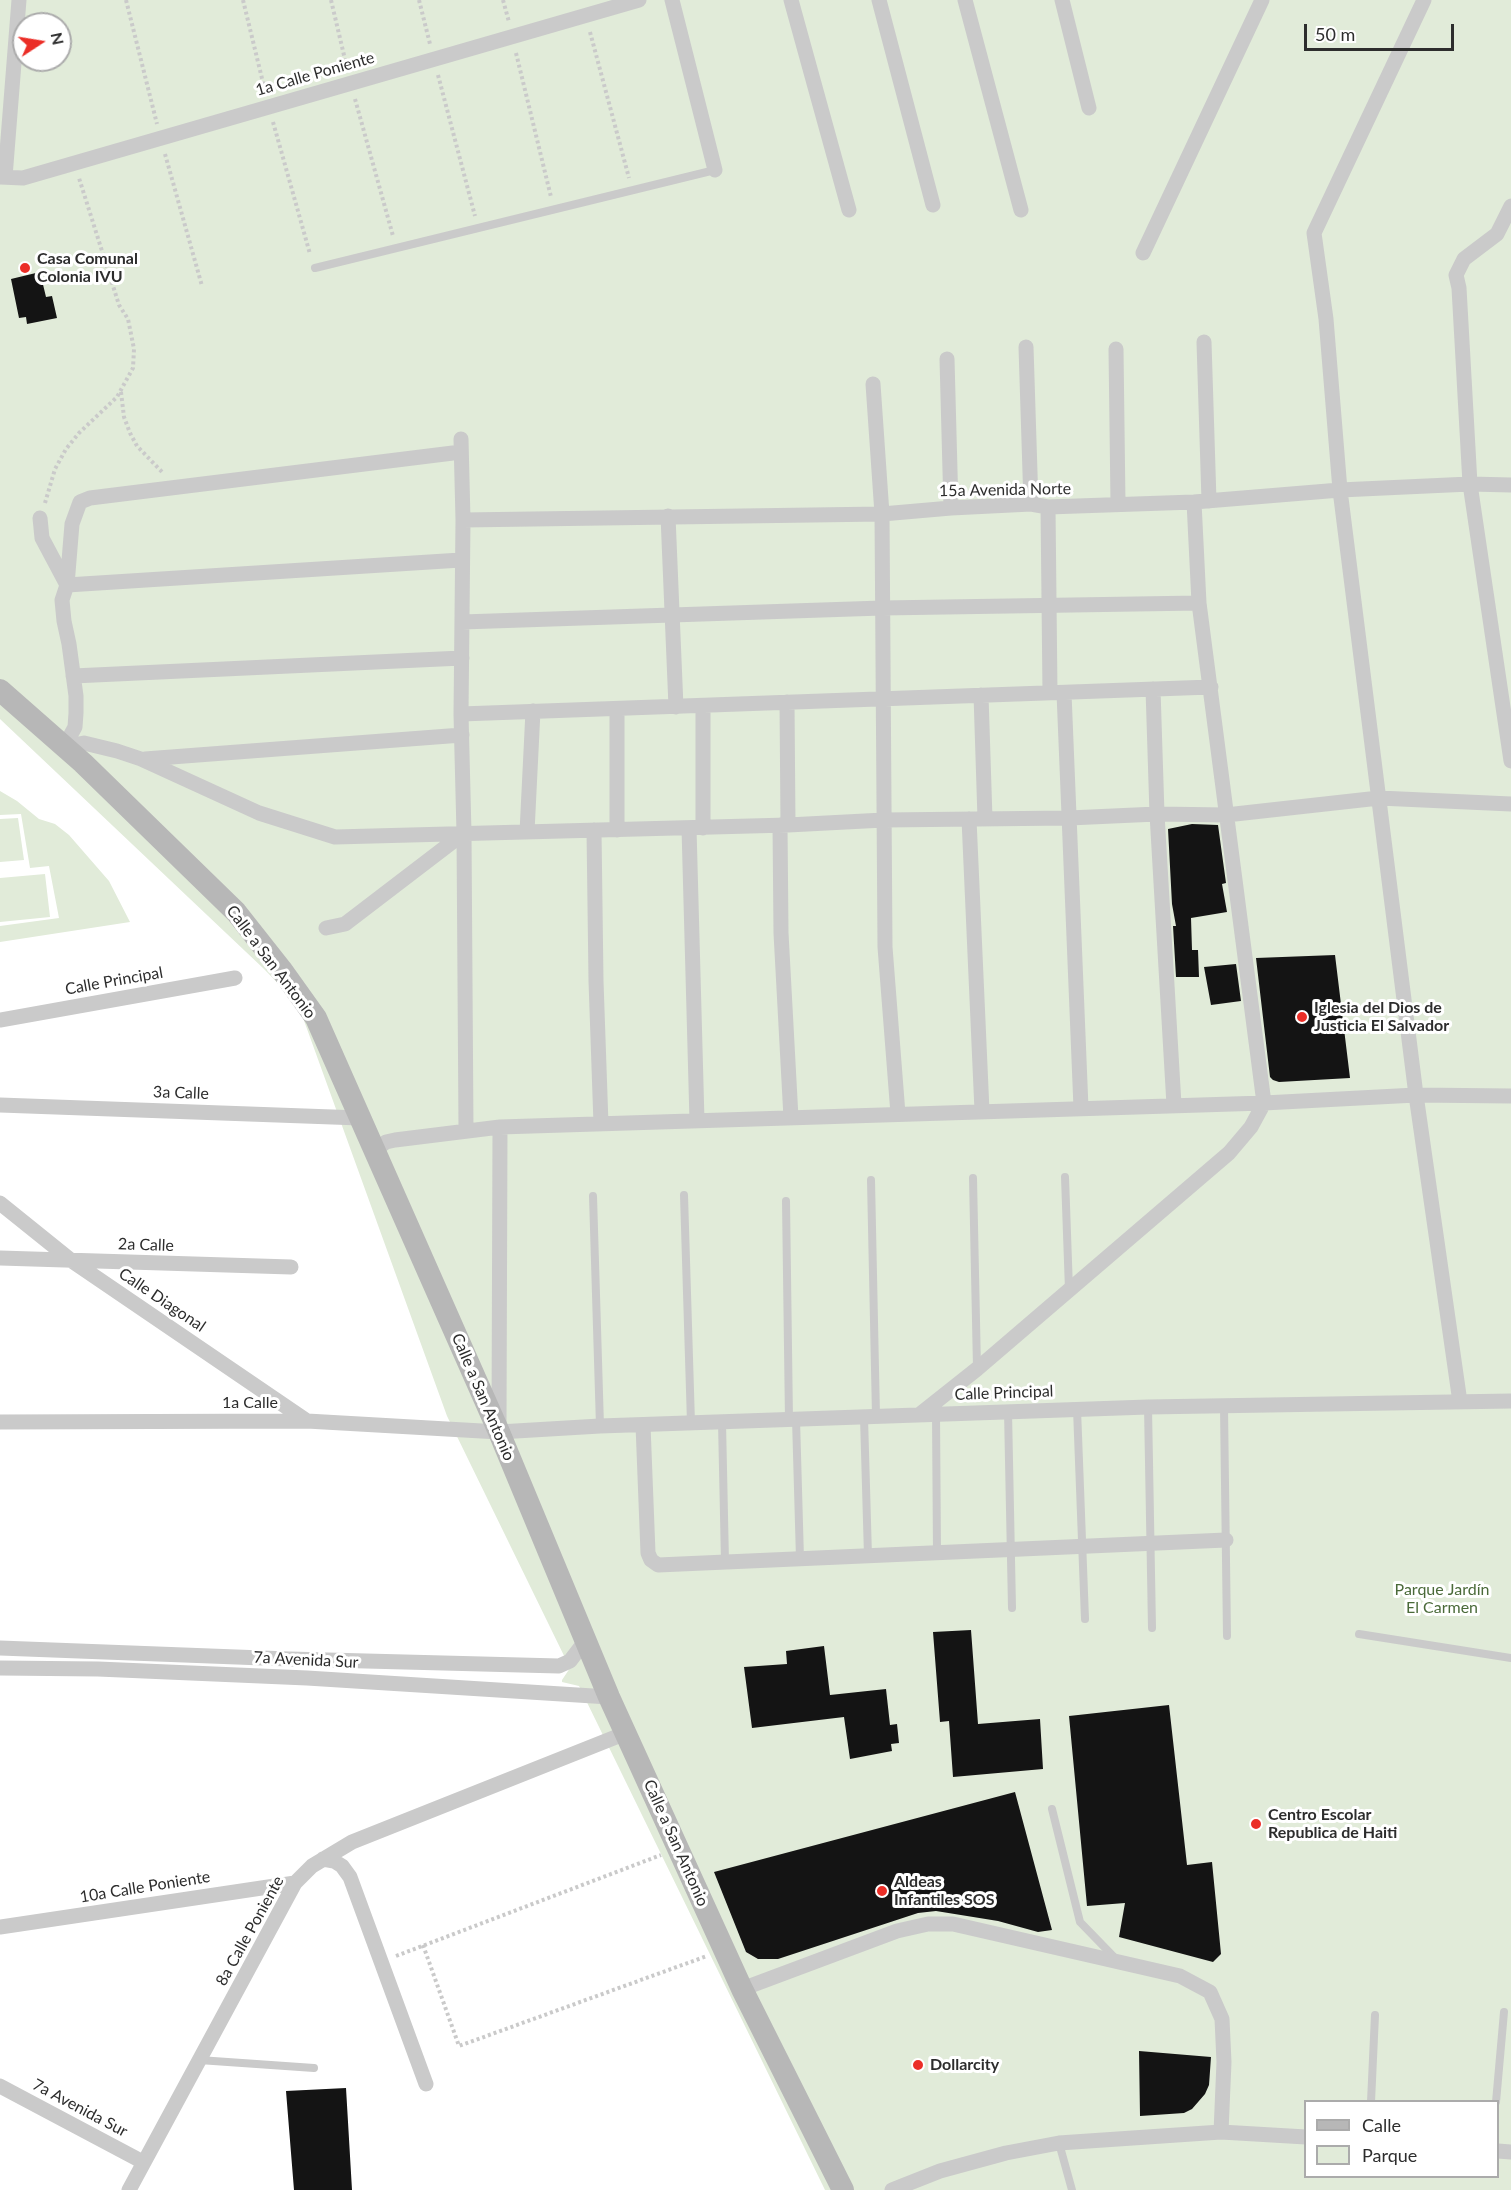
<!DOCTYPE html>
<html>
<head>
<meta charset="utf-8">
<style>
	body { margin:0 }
	#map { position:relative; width:1511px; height:2190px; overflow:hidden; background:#fff; font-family:Lato,sans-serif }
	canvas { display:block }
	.legend { position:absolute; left:1304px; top:2100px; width:195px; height:78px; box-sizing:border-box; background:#fff; border:2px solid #ababab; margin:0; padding:8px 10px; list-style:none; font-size:18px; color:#2d2d2d }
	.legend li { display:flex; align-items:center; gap:12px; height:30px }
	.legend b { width:30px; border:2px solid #ababab }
	.north { position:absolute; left:12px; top:12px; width:60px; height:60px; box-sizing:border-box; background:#fff; border:2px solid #ababab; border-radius:50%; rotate:78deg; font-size:16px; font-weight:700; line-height:24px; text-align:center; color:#2d2d2d }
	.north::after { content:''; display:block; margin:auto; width:21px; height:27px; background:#eb2e27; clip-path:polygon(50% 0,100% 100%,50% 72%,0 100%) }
	.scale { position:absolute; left:1304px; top:24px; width:150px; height:27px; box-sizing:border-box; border:3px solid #2d2d2d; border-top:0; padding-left:8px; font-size:18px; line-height:21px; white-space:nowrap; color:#2d2d2d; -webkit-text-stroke:4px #fff; paint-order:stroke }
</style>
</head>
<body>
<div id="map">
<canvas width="1511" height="2190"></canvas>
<ul class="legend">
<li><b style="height:8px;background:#b7b7b7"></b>Calle</li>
<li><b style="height:16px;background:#e1ebd9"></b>Parque</li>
</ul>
<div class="north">N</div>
<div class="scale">50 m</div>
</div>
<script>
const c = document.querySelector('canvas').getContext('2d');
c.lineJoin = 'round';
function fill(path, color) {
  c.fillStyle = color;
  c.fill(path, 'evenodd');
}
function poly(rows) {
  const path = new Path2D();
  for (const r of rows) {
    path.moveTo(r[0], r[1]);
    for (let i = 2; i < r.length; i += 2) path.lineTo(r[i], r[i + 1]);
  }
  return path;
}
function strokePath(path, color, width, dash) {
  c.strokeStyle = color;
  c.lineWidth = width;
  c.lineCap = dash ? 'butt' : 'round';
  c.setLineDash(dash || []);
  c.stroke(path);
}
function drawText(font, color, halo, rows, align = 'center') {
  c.font = font + ' Lato,sans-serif';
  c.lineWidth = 6;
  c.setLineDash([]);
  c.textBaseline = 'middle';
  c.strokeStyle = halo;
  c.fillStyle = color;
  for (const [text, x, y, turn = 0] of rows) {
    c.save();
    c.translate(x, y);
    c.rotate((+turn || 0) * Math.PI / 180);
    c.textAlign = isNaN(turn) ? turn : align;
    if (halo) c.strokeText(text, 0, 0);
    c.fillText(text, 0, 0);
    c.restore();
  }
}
const green = poly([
	[0,0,1511,0,1511,2190,825,2190,579,1686,562,1682,562,1680,570,1668,447,1416,298,1004,264,969,0,719],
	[24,24,60,24,60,60,24,60],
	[1306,2102,1498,2102,1498,2176,1306,2176],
	[0,791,17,801,39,819,55,824,69,835,109,881,130,922,0,942,0,926,59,918,49,866,30,868,21,814,0,815],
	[18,818,24,860,0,862,0,819],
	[45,874,50,917,0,922,0,878]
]);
const building = poly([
	[40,272,46,297,52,296,57,318,27,324,26,317,19,318,11,279],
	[1192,824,1218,825,1226,883,1222,884,1227,912,1191,918,1192,950,1198,950,1199,977,1176,977,1173,926,1176,926,1172,904,1168,829],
	[1335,955,1350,1078,1279,1082,1273,1080,1270,1077,1256,958],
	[1236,964,1241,1001,1211,1005,1204,967],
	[971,1630,978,1724,1040,1719,1043,1769,953,1777,949,1721,940,1722,933,1632],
	[824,1646,830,1695,886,1689,890,1725,897,1724,899,1743,891,1744,892,1751,850,1759,844,1717,752,1728,744,1667,787,1664,786,1651],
	[1169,1705,1187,1865,1212,1862,1221,1954,1213,1962,1119,1937,1125,1903,1087,1906,1069,1716],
	[1015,1792,1052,1930,1038,1932,998,1921,936,1911,918,1913,778,1959,758,1959,746,1952,714,1872],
	[1139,2051,1211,2057,1209,2085,1205,2094,1192,2109,1184,2113,1140,2116],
	[346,2088,352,2190,294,2190,286,2091]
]);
const path = poly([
	[126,0,157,124],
	[243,0,265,91],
	[331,0,347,68],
	[419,0,430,44],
	[503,0,509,22],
	[590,32,629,178],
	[516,53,551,197],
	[438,75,475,216],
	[355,99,393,236],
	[273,122,310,254],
	[165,154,202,286],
	[121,392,124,417,130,433,137,446,163,473],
	[45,503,55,469,66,449,79,433,117,397,133,368,134,349,128,319,119,305,79,178],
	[423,1945,459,2046,707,1956],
	[396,1956,661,1855]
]);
const lane = poly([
	[315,268,715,170],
	[1065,1177,1069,1290],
	[973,1178,977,1368],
	[871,1180,876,1416],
	[684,1195,691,1423],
	[593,1196,600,1426],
	[786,1201,789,1420],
	[1148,1407,1152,1628],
	[1224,1407,1227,1636],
	[1077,1409,1085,1619],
	[1008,1411,1012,1608],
	[936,1414,937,1553],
	[864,1417,868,1556],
	[796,1419,800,1559],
	[722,1422,725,1562],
	[1359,1634,1511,1658],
	[1052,1809,1080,1922,1115,1958],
	[199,2060,314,2068],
	[1371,2102,1375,2015],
	[1496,2102,1504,2012],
	[1059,2143,1072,2190]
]);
const street = poly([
	[672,0,715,170],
	[791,0,849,210],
	[879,0,933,205],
	[965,0,1021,210],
	[1062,0,1089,108],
	[1424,0,1314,233,1326,319,1340,490,1416,1095,1460,1402],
	[0,177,23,178,639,0],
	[5,177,19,0],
	[1511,206,1497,234,1464,259,1456,275,1459,288,1470,484,1511,761],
	[1143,253,1262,0],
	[1204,342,1209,501],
	[1026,347,1031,504],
	[1116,349,1118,504],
	[947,359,951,508],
	[873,384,882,514,885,947,898,1114],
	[461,439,463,520,461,714,464,833,466,1130],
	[1048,507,1050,693],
	[668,516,676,707],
	[40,518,42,538,67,585],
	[463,520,882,514,951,508,1031,504,1048,507,1194,502,1340,490,1470,484,1511,485],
	[67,585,461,560],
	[462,622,882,608,1199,603],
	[73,676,462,658],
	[1153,689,1157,814,1174,1105],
	[1064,693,1081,1108],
	[981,695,985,819],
	[787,702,788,825],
	[617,709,617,830],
	[461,714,1211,687],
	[64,747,84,743,117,751,141,759,259,813,335,837,788,825,884,820,1069,818,1157,814,1226,815,1379,798,1511,804],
	[64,747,75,727,76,713,76,696,69,644,64,621,62,600,67,585,72,524,80,502,90,498,461,452],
	[145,759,462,735],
	[969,819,982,1111],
	[780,825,781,933,791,1118],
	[689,828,697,1121],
	[703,828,703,706],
	[594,830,596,981,601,1124],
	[527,832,533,711],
	[326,928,345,924,464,833],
	[0,1020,235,978],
	[0,1105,360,1118],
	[375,1150,386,1142,395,1140,500,1127,1264,1103,1416,1095,1511,1096],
	[0,1203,72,1261,307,1421],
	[0,1258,291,1267],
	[919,1415,977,1369,1229,1153,1251,1127,1264,1103,1199,603,1194,502],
	[0,1422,307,1421,499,1432,600,1426,1148,1407,1511,1401],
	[499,1423,500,1127],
	[643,1425,648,1553,651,1560,658,1565,1226,1540],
	[0,1648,289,1659,559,1666,570,1661,586,1640],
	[0,1668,98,1669,307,1678,609,1697],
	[323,1859,334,1861,342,1866,350,1877,426,2084],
	[0,1927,295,1883],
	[742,1989,897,1931,928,1924,953,1924,1180,1976,1210,1992,1222,2019,1224,2062,1221,2132],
	[0,2086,143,2162],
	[1498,2151,1511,2152],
	[129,2190,295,1883,312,1866,352,1842,626,1733],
	[892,2190,940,2171,1006,2153,1059,2143,1221,2132,1306,2137]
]);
const secondary = poly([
	[0,690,83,763,236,912,281,969,316,1018,499,1432,609,1697,742,1989,843,2190]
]);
const markers = [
	[25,268,6,"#eb2e27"],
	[1302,1017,6,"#eb2e27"],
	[1256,1824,6,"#eb2e27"],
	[882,1891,6,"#eb2e27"],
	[918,2065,6,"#eb2e27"]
];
const streetNames = [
	["1a Calle Poniente",315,74,-16],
	["15a Avenida Norte",1005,490,-1],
	["Calle a San Antonio",271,962,53],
	["Calle Principal",114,981,-10],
	["3a Calle",181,1093,2],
	["2a Calle",146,1245,2],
	["Calle Diagonal",162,1300,34],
	["Calle Principal",1004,1393,-2],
	["Calle a San Antonio",483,1397,67],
	["1a Calle",250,1403],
	["7a Avenida Sur",306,1660,3],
	["Calle a San Antonio",676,1843,66],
	["10a Calle Poniente",145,1887,-9],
	["8a Calle Poniente",250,1931,-61],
	["7a Avenida Sur",80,2108,28]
];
const poiNames = [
	["Casa Comunal",37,259],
	["Colonia IVU",37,277],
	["Iglesia del Dios de",1314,1008],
	["Justicia El Salvador",1314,1026],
	["Centro Escolar",1268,1815],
	["Republica de Haiti",1268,1833],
	["Aldeas",894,1882],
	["Infantiles SOS",894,1900],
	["Dollarcity",930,2065]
];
const parkNames = [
	["Parque Jardín",1442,1590],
	["El Carmen",1442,1608]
];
fill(green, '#e1ebd9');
fill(building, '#141414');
strokePath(path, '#cacaca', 4, [3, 3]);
strokePath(lane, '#cacaca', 8);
strokePath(street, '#cacaca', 15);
strokePath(secondary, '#b7b7b7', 22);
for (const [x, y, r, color] of markers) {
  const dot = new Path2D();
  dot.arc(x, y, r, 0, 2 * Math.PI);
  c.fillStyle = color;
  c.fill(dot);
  strokePath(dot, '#fff', 2);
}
drawText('16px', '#2d2d2d', '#fff', streetNames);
drawText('bold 16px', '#2d2d2d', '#fff', poiNames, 'left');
drawText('16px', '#4a6a39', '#fff', parkNames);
</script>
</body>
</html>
